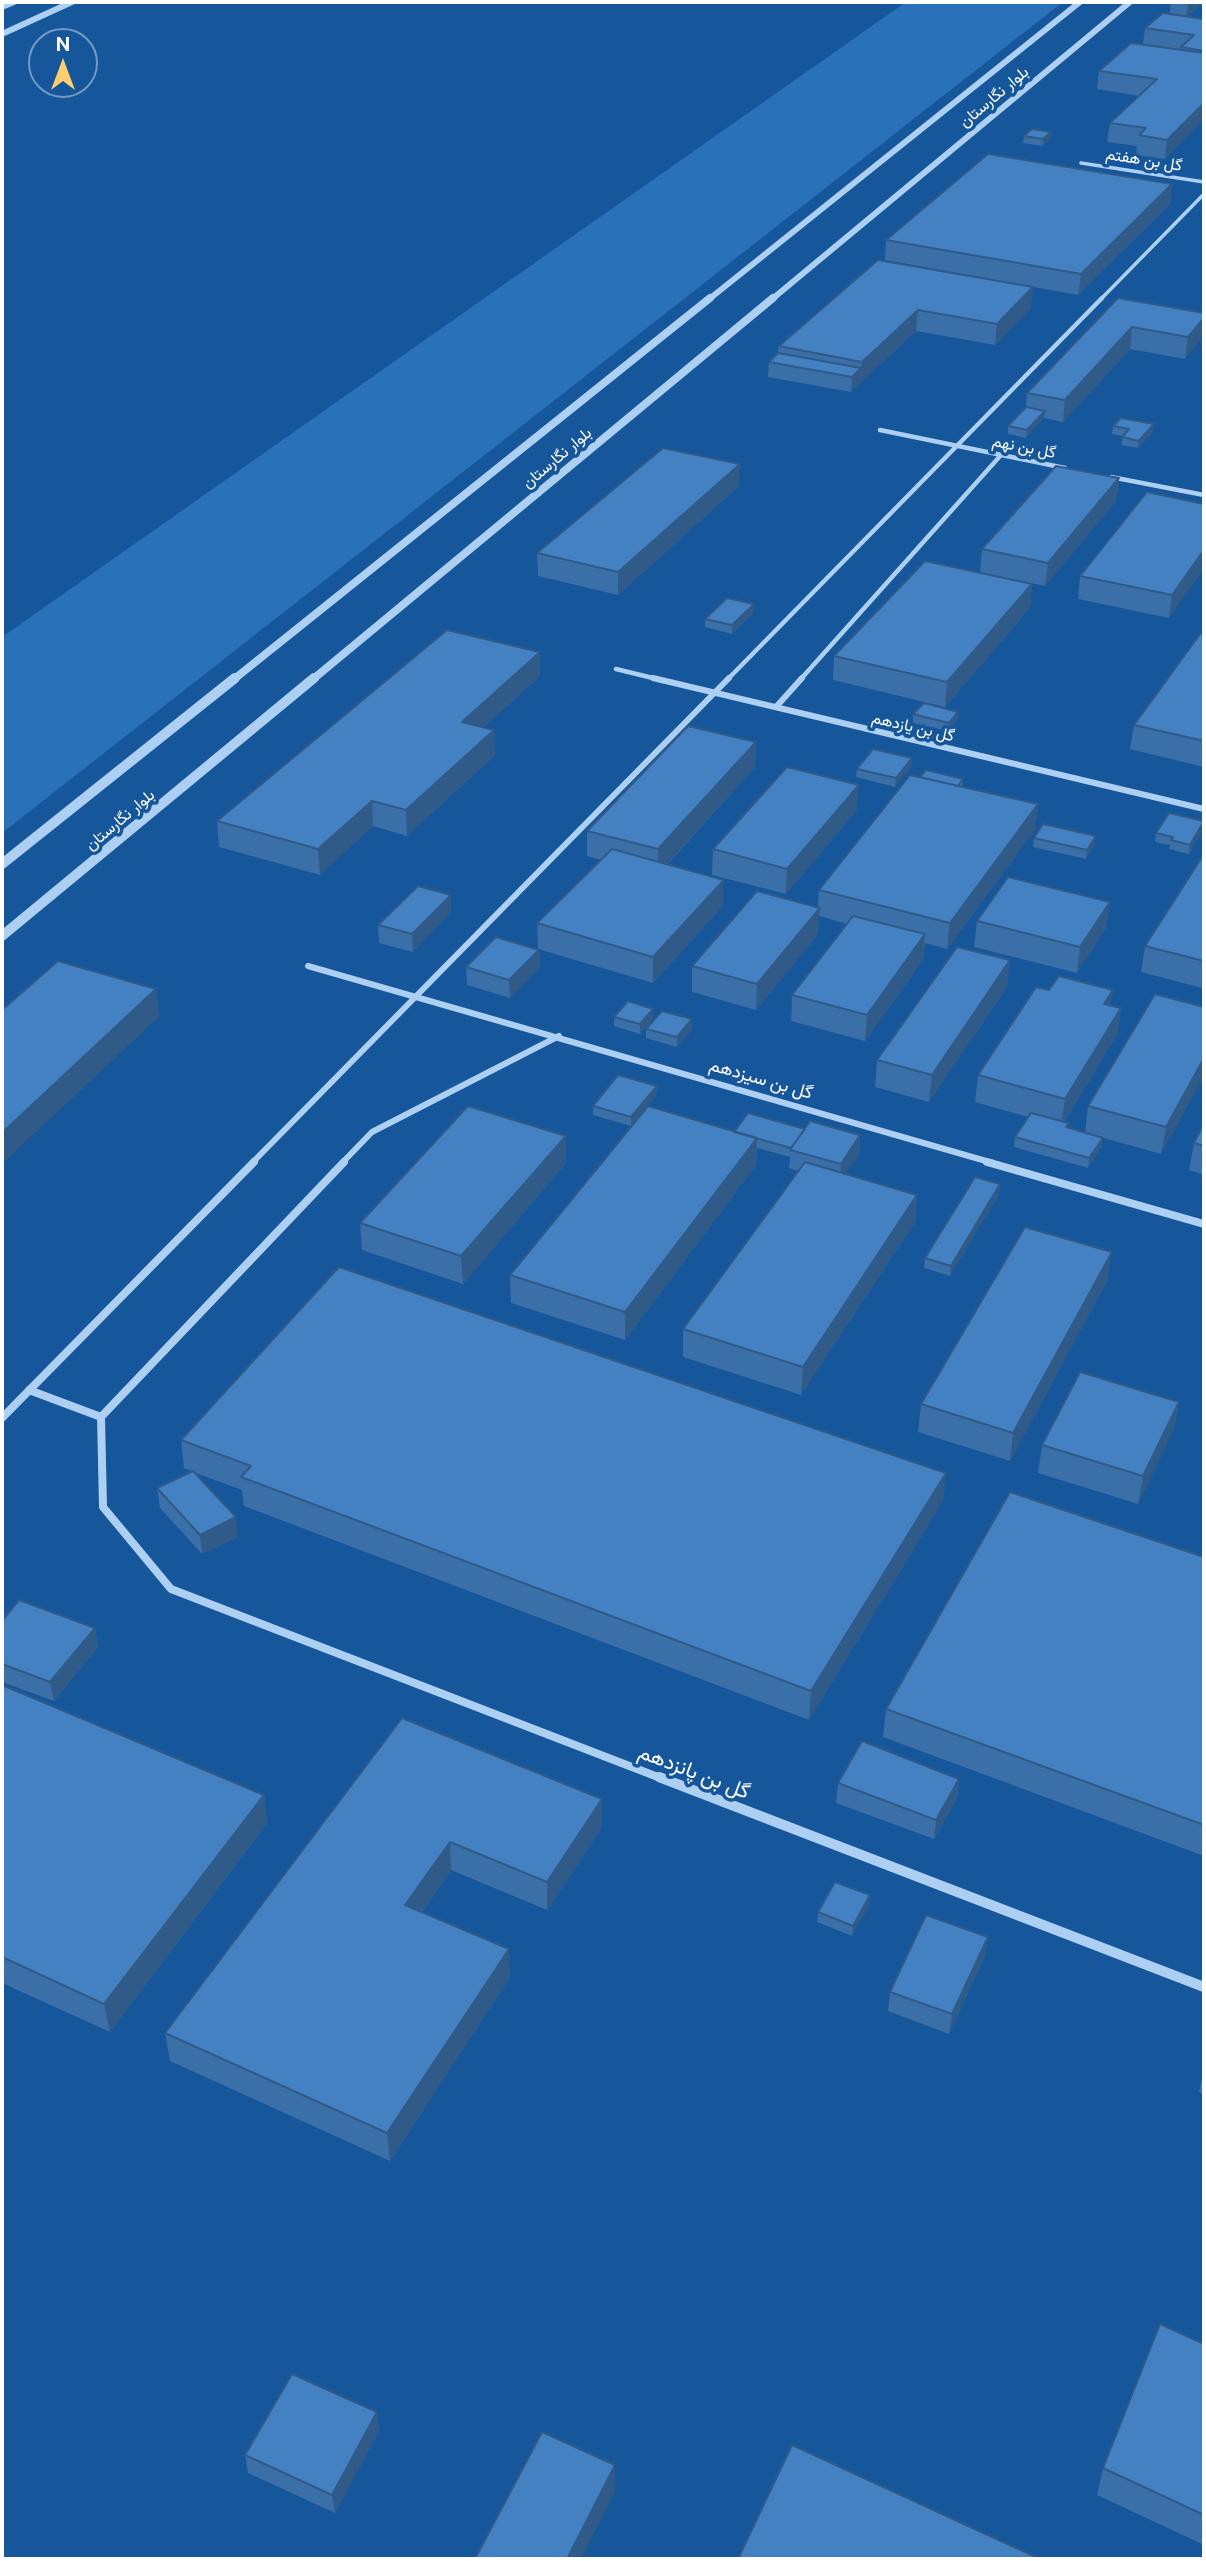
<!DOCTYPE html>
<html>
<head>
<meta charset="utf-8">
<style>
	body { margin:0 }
	#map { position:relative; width:1206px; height:2561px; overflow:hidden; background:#16569b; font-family:"Public Sans",sans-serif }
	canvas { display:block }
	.frame { position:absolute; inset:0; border:4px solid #fff; pointer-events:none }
	.north { position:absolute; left:28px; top:28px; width:70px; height:70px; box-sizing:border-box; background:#16569b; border:2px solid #739ac3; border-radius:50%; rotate:0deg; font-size:19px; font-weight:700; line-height:28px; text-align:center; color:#fff }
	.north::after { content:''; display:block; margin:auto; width:24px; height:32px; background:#ffce6d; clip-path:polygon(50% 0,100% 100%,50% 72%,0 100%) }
</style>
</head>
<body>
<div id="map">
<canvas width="1206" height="2561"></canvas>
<div class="frame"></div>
<div class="north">N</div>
</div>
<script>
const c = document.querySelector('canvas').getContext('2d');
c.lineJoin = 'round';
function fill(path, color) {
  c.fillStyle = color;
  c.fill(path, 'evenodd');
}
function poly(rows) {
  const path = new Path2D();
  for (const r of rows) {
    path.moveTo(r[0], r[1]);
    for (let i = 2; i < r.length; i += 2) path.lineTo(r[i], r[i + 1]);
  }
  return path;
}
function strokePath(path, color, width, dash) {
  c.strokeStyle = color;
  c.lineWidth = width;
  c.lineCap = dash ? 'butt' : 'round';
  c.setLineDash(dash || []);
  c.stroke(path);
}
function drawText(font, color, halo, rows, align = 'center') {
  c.font = font + ' "Public Sans",Vazirmatn,sans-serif';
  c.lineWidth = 7;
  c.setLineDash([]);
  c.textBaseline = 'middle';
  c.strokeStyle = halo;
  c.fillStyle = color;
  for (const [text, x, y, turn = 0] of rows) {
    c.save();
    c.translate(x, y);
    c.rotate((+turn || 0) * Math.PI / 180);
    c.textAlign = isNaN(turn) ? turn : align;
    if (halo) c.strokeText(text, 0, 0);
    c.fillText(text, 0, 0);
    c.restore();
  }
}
const green = poly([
	[906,2,1063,2,2,833,2,637]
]);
const minorFar4 = poly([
	[1081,163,1204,182],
	[1100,300,1204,194]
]);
const minorFar3 = poly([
	[880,430,1065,468],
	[1111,477,1204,495],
	[616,669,661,680],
	[727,680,1102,298],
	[800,680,1001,455]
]);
const minorFar2 = poly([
	[653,678,1204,809],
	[776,707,802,678],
	[308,966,993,1163],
	[252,1163,729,678],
	[342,1163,372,1132,559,1036]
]);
const minorFar1 = poly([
	[987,1162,1204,1224],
	[29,1390,101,1417,103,1507,171,1589,663,1779],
	[101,1417,344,1162],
	[2,1418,254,1162]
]);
const minor = poly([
	[659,1777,1204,1987]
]);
const tertiaryFar2 = poly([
	[2,7,14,2],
	[2,34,72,2],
	[708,300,1080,2],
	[771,300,1130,2]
]);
const tertiaryFar1 = poly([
	[233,680,710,298],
	[312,680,773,298]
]);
const tertiary = poly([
	[2,864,235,678],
	[2,936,314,678]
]);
const wall = poly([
	[1171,2,1204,2,1188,16,1204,19,1204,119,1165,159,1136,155,1137,146,1107,142,1110,123,1139,96,1097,89,1099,71,1143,44,1145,28,1170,14],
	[1051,132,1050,139,1042,146,1023,143,1024,136],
	[1172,184,1170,204,1078,295,885,260,886,240],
	[878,260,1031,308,995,345,916,331,851,392,768,377,769,362,778,353,779,346],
	[1118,298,1204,313,1185,359,1130,349,1063,422,1044,418,1026,438,1008,434,1008,426,1026,407,1027,393],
	[1113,426,1153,432,1138,448,1121,445,1123,436,1112,434],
	[1119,478,1116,501,1045,586,980,573,982,549],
	[739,486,618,595,538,576,537,553],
	[1204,504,1169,618,1078,599,1080,576],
	[1032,584,1030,608,945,707,833,680,834,656],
	[754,604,754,612,732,634,705,627,705,619],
	[1204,635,1204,767,1130,749,1134,725],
	[540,652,540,676,484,727,494,730,495,755,407,836,373,826,320,875,219,847,217,821],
	[958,712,957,720,948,731,913,723,913,714],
	[756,742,755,767,667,865,723,906,653,983,538,949,537,923,601,860,587,856,587,831],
	[912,758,911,767,895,787,856,777,857,769],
	[920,777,963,779,962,787,1038,804,1035,830,947,949,925,943,923,960,865,1041,791,1021,792,995,847,924,819,916,818,934,756,1010,692,992,692,966,818,907,819,890],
	[857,810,786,894,712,875,713,849],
	[1203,830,1189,854,1169,849,1170,845,1155,842,1156,833],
	[1034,838,1095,845,1086,859,1033,847],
	[1204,854,1204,985,1202,988,1141,972,1145,946],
	[451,895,451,912,413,952,379,943,378,925],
	[977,921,1106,928,1077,973,974,947],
	[539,950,540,968,510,998,467,985,466,967],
	[1010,960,1007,987,929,1102,875,1087,877,1060],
	[1049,990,1113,990,1110,1006,1121,1008,1117,1035,1064,1122,1068,1128,1085,1133,1088,1106,1204,1007,1161,1154,1100,1137,1103,1138,1101,1147,1088,1168,1014,1147,1015,1137,1028,1117,975,1102,978,1075],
	[653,1009,653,1018,640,1034,614,1026,614,1017],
	[646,1029,692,1029,677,1047,646,1038],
	[657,1086,656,1096,631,1126,593,1115,593,1106],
	[1204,1124,1204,1175,1189,1170,1194,1143],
	[805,1129,860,1135,859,1154,845,1174,917,1195,915,1222,801,1395,683,1357,683,1329,798,1171,789,1168,790,1157,757,1148,756,1165,625,1340,511,1303,510,1275,734,1132],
	[566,1163,463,1284,362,1250,360,1223],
	[1000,1184,999,1194,950,1276,924,1268,925,1258],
	[1108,1279,1010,1461,918,1432,921,1404],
	[1179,1402,1174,1429,1138,1504,1038,1473,1042,1445],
	[181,1440,946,1473,943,1501,809,1720,244,1506,242,1490,193,1472,238,1537,202,1554,160,1508,157,1488,192,1471,184,1468],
	[1204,1557,1204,1856,883,1737,886,1709],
	[2,1621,95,1628,98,1647,54,1701,2,1682],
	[2,1685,264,1795,267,1823,110,2032,2,1983],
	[402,1718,602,1827,547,1910,451,1870,422,1912,510,1977,390,2161,170,2061,165,2033],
	[959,1779,957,1798,934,1839,836,1803,838,1783],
	[869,1905,852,1936,817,1922,818,1912],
	[988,1937,985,1956,949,2034,888,2011,890,1992],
	[1204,2071,1204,2094,1199,2092],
	[1204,2344,1204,2545,1097,2495,1103,2468],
	[377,2412,379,2431,335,2513,248,2473,245,2455]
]);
const shadedWall = poly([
	[1188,2,1204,2,1186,18],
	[1204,103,1204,119,1165,159,1167,140],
	[1051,132,1050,139,1042,146,1043,139],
	[1172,184,1170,204,1078,295,1081,274],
	[1033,287,1031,308,995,345,997,324],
	[918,310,916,331,851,392,852,377,861,368,862,362],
	[1204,318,1204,336,1185,359,1188,337],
	[1132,327,1130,349,1063,422,1065,400],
	[1045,411,1044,418,1026,438,1027,430],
	[1154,424,1153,432,1138,448,1139,441],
	[740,464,739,486,618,595,618,572],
	[1119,478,1116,501,1045,586,1048,563],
	[1204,550,1204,569,1169,618,1172,595],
	[1032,584,1030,608,945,707,947,682],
	[754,604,754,612,732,634,732,625],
	[540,652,540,676,463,746,462,722],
	[958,712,957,720,948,731,949,723],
	[494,730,495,755,407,836,406,810],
	[756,742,755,767,658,874,658,849],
	[912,758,911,767,895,787,896,778],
	[859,785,857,810,786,894,787,869],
	[372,801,373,826,320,875,318,849],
	[1038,804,1035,830,947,949,950,923],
	[1204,822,1203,830,1189,854,1190,845],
	[1096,836,1095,845,1086,859,1087,850],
	[724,880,723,906,653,983,653,957],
	[451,895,451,912,413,952,412,934],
	[1110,902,1106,928,1077,973,1080,947],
	[820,908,818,934,756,1010,757,984],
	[925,934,923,960,865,1041,867,1015],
	[539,950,540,968,510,998,509,980],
	[1010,960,1007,987,929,1102,932,1075],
	[156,989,160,1016,2,1164,2,1133],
	[1113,990,1109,1016,1104,1004],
	[1121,1008,1117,1035,1061,1126,1065,1099],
	[653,1009,653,1018,640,1034,640,1024],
	[692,1019,692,1029,677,1047,677,1037],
	[1204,1058,1204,1077,1161,1154,1166,1127],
	[657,1086,656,1096,631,1126,631,1117],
	[860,1135,859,1154,840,1183,841,1164],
	[566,1136,566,1163,463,1284,461,1256],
	[757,1138,756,1165,625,1340,625,1312],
	[1103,1138,1101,1147,1088,1168,1089,1158],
	[1000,1184,999,1194,950,1276,951,1266],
	[917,1195,915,1222,801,1395,803,1367],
	[1112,1252,1108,1279,1010,1461,1013,1433],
	[1179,1402,1174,1429,1138,1504,1143,1476],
	[946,1473,943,1501,809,1720,811,1691],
	[236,1517,238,1537,202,1554,200,1535],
	[95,1628,98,1647,54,1701,50,1682],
	[959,1779,957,1798,934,1839,936,1820],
	[264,1795,267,1823,110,2032,104,2004],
	[602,1799,602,1827,547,1910,547,1882],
	[450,1842,451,1870,407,1933,405,1905],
	[870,1895,869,1905,852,1936,853,1926],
	[988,1937,985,1956,949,2034,952,2014],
	[509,1949,510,1977,390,2161,387,2133],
	[377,2412,379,2431,335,2513,332,2495],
	[615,2465,615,2492,581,2559,567,2559]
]);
const building = poly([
	[1163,13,1204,19,1204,51,1181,47,1194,35,1145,28,1163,13],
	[1131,43,1204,53,1204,103,1167,140,1139,135,1146,128,1110,123,1157,79,1099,71,1131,43],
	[1032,129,1051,132,1043,139,1024,136,1032,129],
	[988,154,1172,184,1081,274,886,240,988,154],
	[878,260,1033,287,997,324,918,310,862,362,779,346,878,260],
	[1118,298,1204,313,1204,318,1188,337,1132,327,1065,400,1027,393,1118,298],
	[778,353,861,368,852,377,769,362,778,353],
	[1026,407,1045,411,1027,430,1008,426,1026,407],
	[1121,418,1154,424,1139,441,1122,437,1129,429,1113,426,1121,418],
	[663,448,740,464,618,572,537,553,663,448],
	[1056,466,1119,478,1048,563,982,549,1056,466],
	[1147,492,1204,504,1204,550,1172,595,1080,576,1147,492],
	[925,561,1032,584,947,682,834,656,925,561],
	[727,598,754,604,732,625,705,619,727,598],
	[447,630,540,652,462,722,494,730,406,810,372,801,318,849,217,821,447,630],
	[1200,634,1204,635,1204,741,1134,725,1200,634],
	[924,703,958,712,949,723,913,714,924,703],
	[688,726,756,742,658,849,587,831,688,726],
	[873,749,912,758,896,778,857,769,873,749],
	[787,767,859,785,787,869,713,849,787,767],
	[926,770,963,779,958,786,920,777,926,770],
	[910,775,1038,804,950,923,819,890,910,775],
	[1169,813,1204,821,1190,845,1171,840,1173,837,1156,833,1169,813],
	[1043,824,1096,836,1087,850,1034,838,1043,824],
	[612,849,724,880,653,957,537,923,612,849],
	[1204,854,1204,961,1145,946,1204,854],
	[1008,877,1110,902,1080,947,977,921,1008,877],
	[418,886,451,895,412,934,378,925,418,886],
	[757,891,820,908,757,984,692,966,757,891],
	[853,916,925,934,867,1015,792,995,853,916],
	[496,937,539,950,509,980,466,967,496,937],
	[957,947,1010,960,932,1075,877,1060,957,947],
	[58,961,156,989,2,1133,2,1010,58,961],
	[1059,976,1113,990,1104,1004,1121,1008,1065,1099,978,1075,1036,987,1049,990,1059,976],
	[1155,994,1204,1007,1204,1058,1166,1127,1088,1106,1155,994],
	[628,1001,653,1009,640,1024,614,1017,628,1001],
	[662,1011,692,1019,677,1037,646,1029,662,1011],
	[618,1075,657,1086,631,1117,593,1106,618,1075],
	[468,1106,566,1136,461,1256,360,1223,468,1106],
	[648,1106,757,1138,625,1312,510,1275,648,1106],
	[748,1113,805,1129,791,1148,734,1132,748,1113],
	[1031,1113,1069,1123,1066,1127,1103,1138,1089,1158,1015,1137,1031,1113],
	[810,1121,860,1135,841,1164,790,1150,810,1121],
	[1204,1124,1204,1146,1194,1143,1204,1124],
	[805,1162,917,1195,803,1367,683,1329,805,1162],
	[975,1177,1000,1184,951,1266,925,1258,975,1177],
	[1025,1227,1112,1252,1013,1433,921,1404,1025,1227],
	[339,1267,946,1473,811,1691,241,1477,251,1466,181,1440,339,1267],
	[1080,1372,1179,1402,1143,1476,1042,1445,1080,1372],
	[193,1471,236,1517,200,1535,157,1488,193,1471],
	[1010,1492,1204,1557,1204,1825,886,1709,1010,1492],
	[19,1600,95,1628,50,1682,2,1664,2,1621,19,1600],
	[2,1685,264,1795,104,2004,2,1957,2,1685],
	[402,1718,602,1799,547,1882,450,1842,405,1905,509,1949,387,2133,165,2033,402,1718],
	[862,1741,959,1779,936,1820,838,1783,862,1741],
	[835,1882,870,1895,853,1926,818,1912,835,1882],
	[926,1915,988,1937,952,2014,890,1992,926,1915],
	[1160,2324,1204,2344,1204,2515,1103,2468,1160,2324],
	[292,2374,377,2412,332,2495,245,2455,292,2374],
	[542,2432,615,2465,567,2559,475,2559,542,2432],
	[792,2445,1040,2559,738,2559,792,2445]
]);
const farStreetnames = [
	["بلوار نگارستان",994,97,-40],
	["گل بن هفتم",1144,160,9],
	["گل بن نهم",1024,447,11],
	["بلوار نگارستان",557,458,-40],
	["گل بن یازدهم",913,727,13],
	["بلوار نگارستان",120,820,-40]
];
const streetNames = [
	["گل بن سیزدهم",761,1079,16]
];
const nearStreetnames = [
	["گل بن پانزدهم",694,1772,21]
];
fill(green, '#2971b8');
strokePath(minorFar4, '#accff2', 3.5);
strokePath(minorFar3, '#accff2', 4.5);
strokePath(minorFar2, '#accff2', 6);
strokePath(minorFar1, '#accff2', 8);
strokePath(minor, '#accff2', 10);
strokePath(tertiaryFar2, '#accff2', 6);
strokePath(tertiaryFar1, '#accff2', 8);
strokePath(tertiary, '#accff2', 10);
fill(wall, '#3a6fa8');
fill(shadedWall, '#305a88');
fill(building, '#4481c3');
strokePath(building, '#305a88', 2);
drawText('16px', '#fff', '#16569b', farStreetnames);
drawText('18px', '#fff', '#16569b', streetNames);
drawText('21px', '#fff', '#16569b', nearStreetnames);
</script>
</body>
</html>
